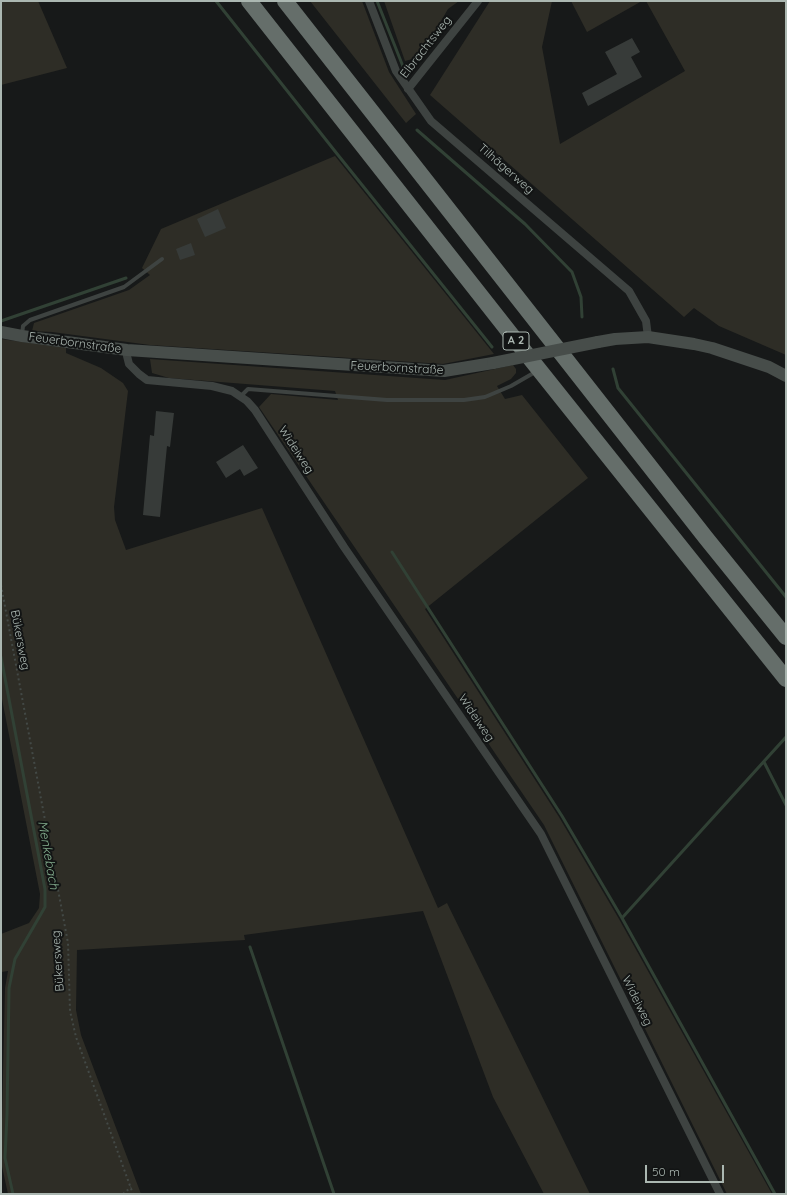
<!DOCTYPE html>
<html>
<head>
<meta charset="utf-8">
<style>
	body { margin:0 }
	#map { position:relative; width:787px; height:1195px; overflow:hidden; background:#171919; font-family:Quicksand,sans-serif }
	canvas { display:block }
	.frame { position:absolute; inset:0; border:2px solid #abb7b1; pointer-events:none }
	.scale { position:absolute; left:645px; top:1165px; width:79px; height:18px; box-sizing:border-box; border:2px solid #abb7b1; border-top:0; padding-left:5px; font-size:12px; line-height:14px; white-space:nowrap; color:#abb7b1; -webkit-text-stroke:3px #121414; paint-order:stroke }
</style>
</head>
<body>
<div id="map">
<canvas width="787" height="1195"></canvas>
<div class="frame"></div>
<div class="scale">50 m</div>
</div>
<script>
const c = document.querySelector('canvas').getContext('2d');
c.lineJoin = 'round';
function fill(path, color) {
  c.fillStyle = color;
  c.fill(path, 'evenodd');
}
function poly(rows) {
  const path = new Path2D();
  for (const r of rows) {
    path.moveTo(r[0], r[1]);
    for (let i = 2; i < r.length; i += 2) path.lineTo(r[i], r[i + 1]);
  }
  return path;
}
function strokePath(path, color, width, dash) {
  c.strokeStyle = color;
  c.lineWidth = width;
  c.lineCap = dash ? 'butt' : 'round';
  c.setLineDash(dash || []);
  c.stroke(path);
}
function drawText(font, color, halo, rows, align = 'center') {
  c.font = font + ' Quicksand,sans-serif';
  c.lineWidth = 4;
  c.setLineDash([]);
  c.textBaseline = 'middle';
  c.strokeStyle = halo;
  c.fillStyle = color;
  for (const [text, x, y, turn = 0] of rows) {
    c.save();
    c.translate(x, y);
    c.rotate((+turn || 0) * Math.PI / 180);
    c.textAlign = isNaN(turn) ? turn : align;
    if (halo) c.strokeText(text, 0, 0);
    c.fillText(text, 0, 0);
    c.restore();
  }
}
const green = poly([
	[1,1,38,1,67,68,1,85],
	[310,1,362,1,389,72,416,114,406,123],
	[384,1,459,1,448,9,420,57,405,61],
	[490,1,552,1,542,47,560,144,685,71,646,1,786,1,786,355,719,326,694,308,684,317,430,95],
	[571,1,642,1,587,32],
	[335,156,494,354,443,364,150,345,52,332,32,331,34,323,129,290,150,275,142,268,161,229],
	[1,339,66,348,66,353,101,368,123,383,128,391,114,507,115,520,126,550,262,508,438,908,447,903,590,1194,544,1194,493,1097,423,911,244,935,245,940,77,950,76,1010,81,1035,141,1194,8,1194,1,1162,5,988,8,971,1,972,1,934,29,923,39,908,40,894,1,694],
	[150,359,445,380,513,365,516,369,516,373,511,379,497,386,505,399,522,395,588,478,425,609,559,817,619,919,772,1194,727,1194,544,825,259,407,271,394,338,400,335,391,169,378,152,373]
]);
const stream = poly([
	[216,1,338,155,492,347],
	[377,1,404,69],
	[417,130,525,224,572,272,581,297,582,317],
	[1,321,126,278],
	[613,369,618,388,786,597],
	[392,552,562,816,622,918,775,1194],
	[1,657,45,889,45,907,15,959,9,988,7,1115,5,1158,13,1194],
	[764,762,786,805],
	[622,918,786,737],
	[250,947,334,1194]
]);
const building = poly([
	[632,38,640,52,631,57,642,77,588,106,582,93,617,74,605,52],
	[218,209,226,228,205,237,197,219],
	[191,243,195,255,180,260,176,249],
	[156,411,174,413,170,447,167,446,160,517,143,515,150,435,154,436],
	[243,445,258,468,244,476,240,469,226,478,216,462]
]);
const path = poly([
	[1,585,68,943,70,1011,76,1037,133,1194],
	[123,1194,131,1187]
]);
const lane = poly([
	[22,335,23,326,30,320,124,287,162,259],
	[241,396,248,389,387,400,464,400,485,397,511,386,537,371]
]);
const street = poly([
	[369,1,396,71,431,121,629,291,646,321,648,337],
	[408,89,478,1],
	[127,350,127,356,129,364,139,374,147,380,212,386,232,391,247,401,255,410,344,547,541,834,720,1194]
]);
const secondary = poly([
	[1,332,22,336,127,350,444,371,493,363],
	[598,342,615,339,648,337,694,344,712,348,769,367,786,376]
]);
const highway = poly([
	[249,1,521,347,786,679],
	[285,1,706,538,786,637]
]);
const secondaryBridge = poly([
	[493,363,598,342]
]);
const shields = [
	[516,341,26]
];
const shieldNames = [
	["A 2",516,341]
];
const streetNames = [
	["Elbrachtsweg",426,47,-52],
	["Tilhägerweg",506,169,41],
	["Feuerbornstraße",75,343,8],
	["Feuerbornstraße",397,368,3],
	["Wideiweg",296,450,57],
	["Bükersweg",20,640,79],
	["Wideiweg",476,718,56],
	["Bükersweg",58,961,-94],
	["Wideiweg",637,1001,64]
];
const waterNames = [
	["Menkebach",48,855,80]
];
fill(green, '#2e2d26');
strokePath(stream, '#314135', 3);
fill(building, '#373b39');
strokePath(path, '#434946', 2, [2, 3]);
strokePath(lane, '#3e4341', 4);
strokePath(street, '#3e4341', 8);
strokePath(secondary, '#474d4a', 12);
strokePath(highway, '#656e6a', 16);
strokePath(secondaryBridge, '#474d4a', 12);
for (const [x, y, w] of shields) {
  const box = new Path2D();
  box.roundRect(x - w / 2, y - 9, w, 18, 3);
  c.fillStyle = '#121414';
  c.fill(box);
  strokePath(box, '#abb7b1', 1);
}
drawText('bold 11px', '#abb7b1', null, shieldNames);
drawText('12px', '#abb7b1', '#121414', streetNames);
drawText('italic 13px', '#85af8f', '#121414', waterNames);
</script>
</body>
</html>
